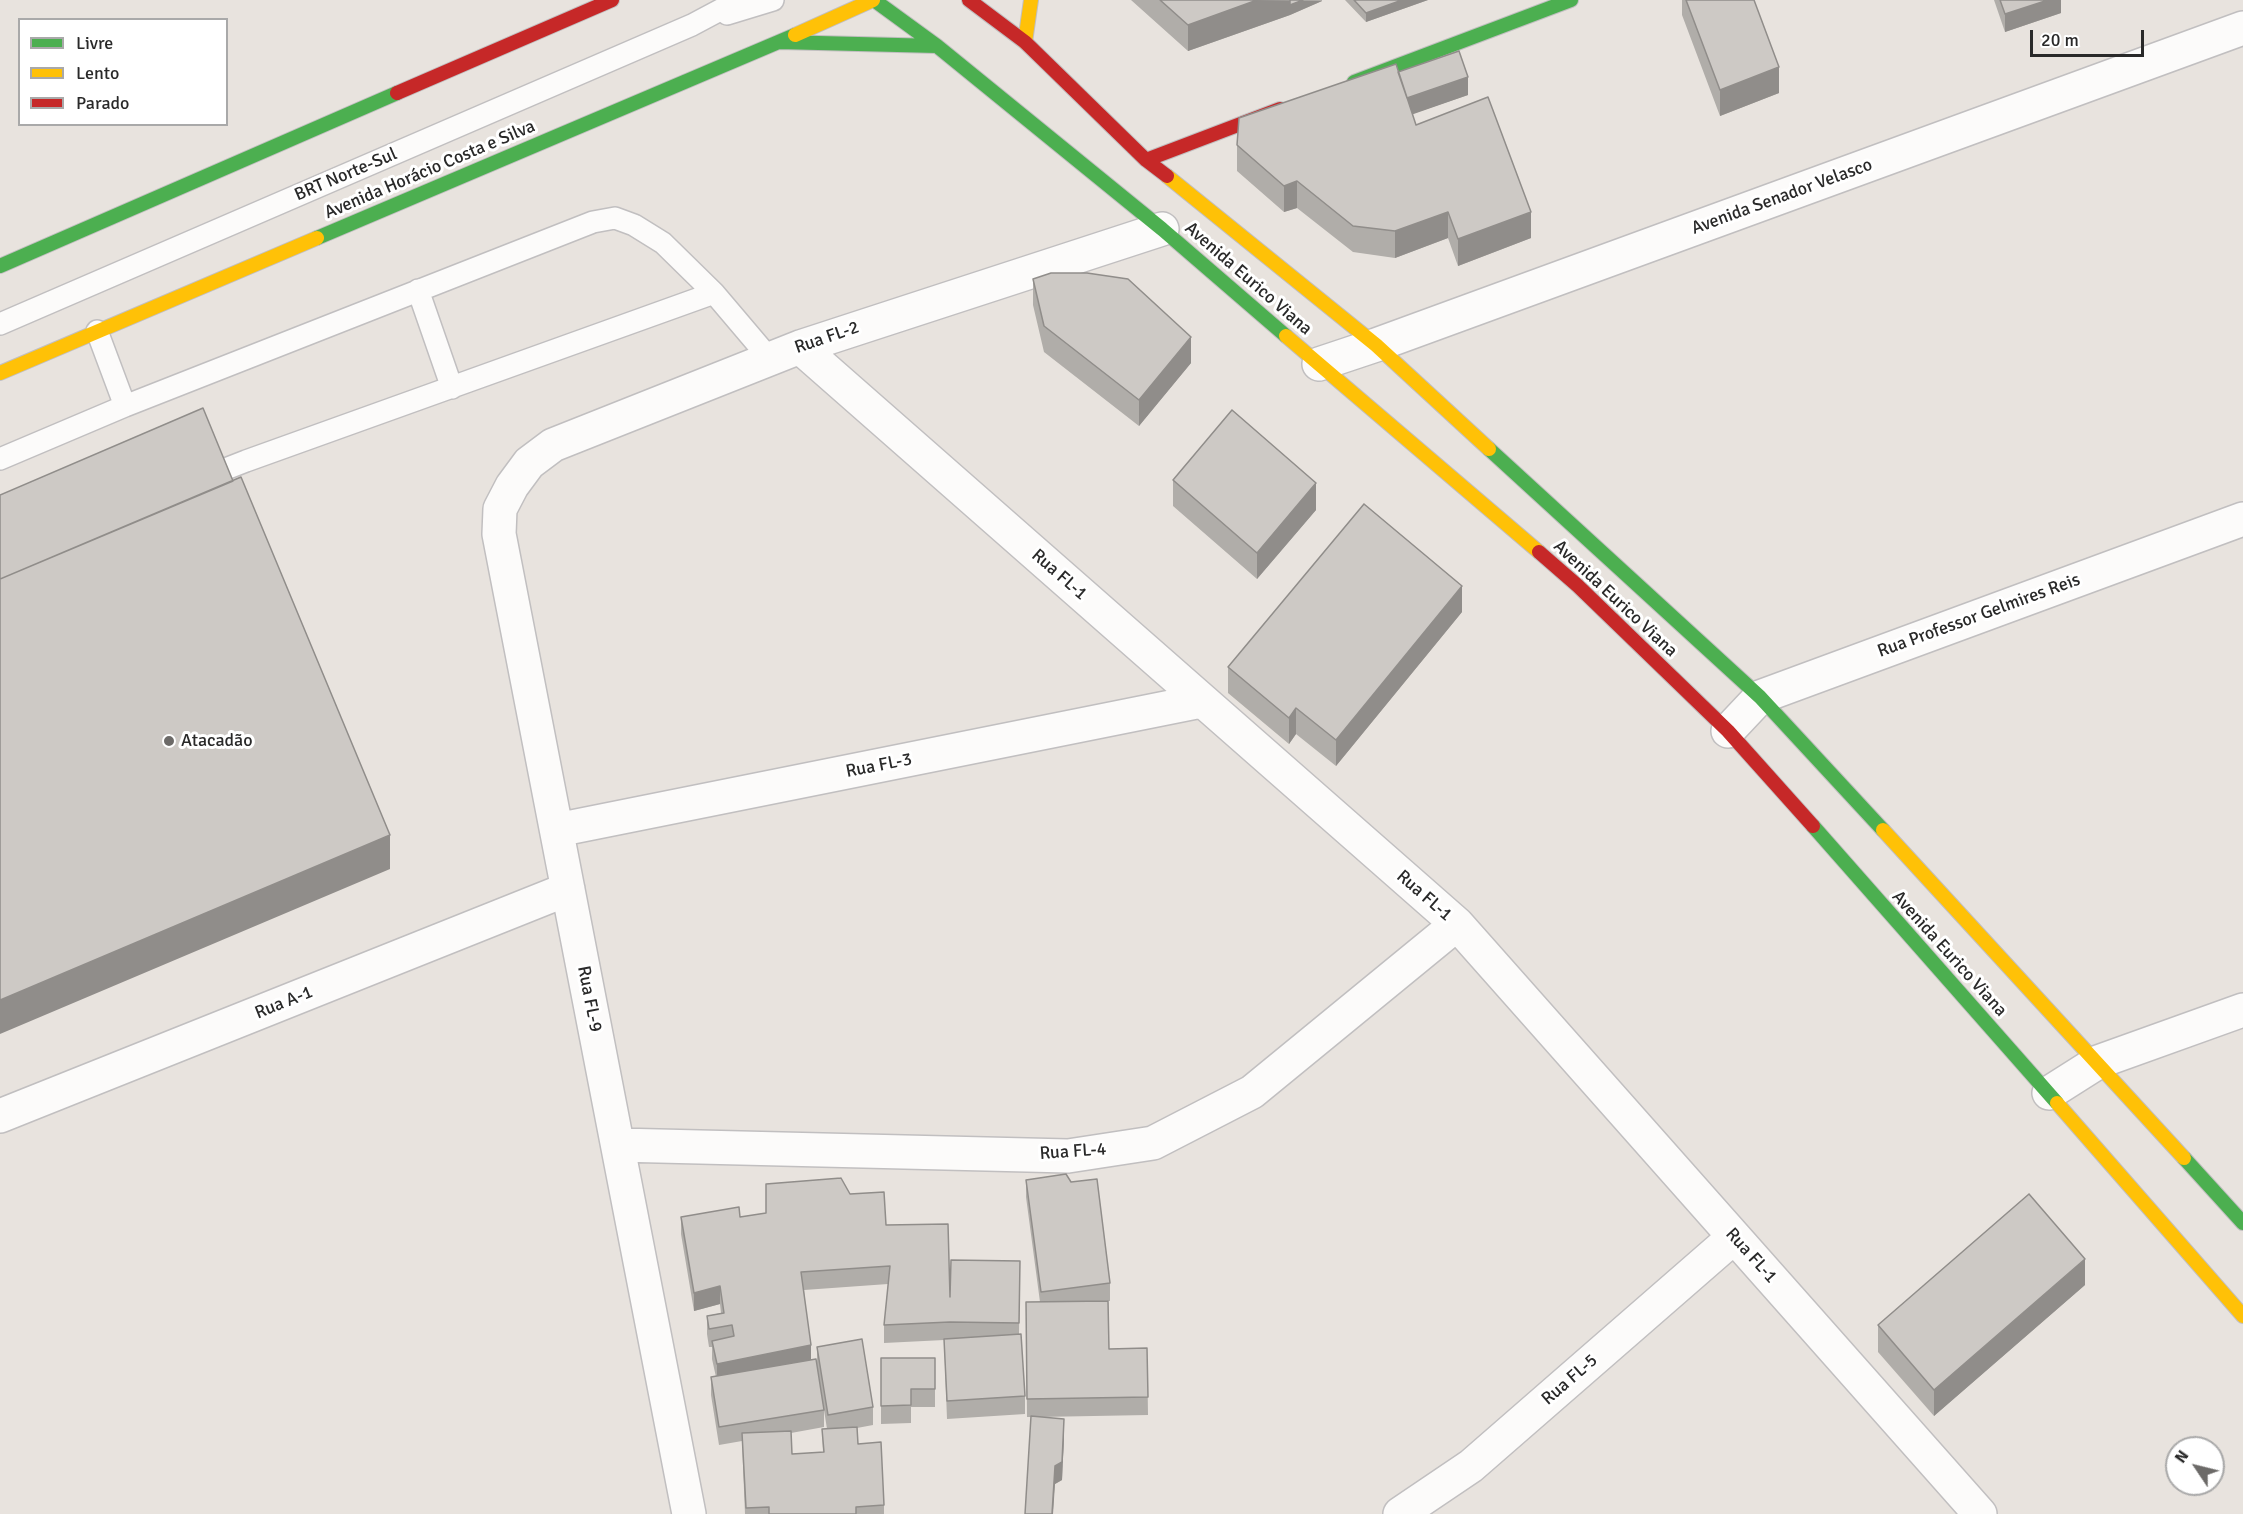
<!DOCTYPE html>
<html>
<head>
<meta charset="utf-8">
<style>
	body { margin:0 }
	#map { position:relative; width:2243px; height:1514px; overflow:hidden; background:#e8e3de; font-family:Signika,sans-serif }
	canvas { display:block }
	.legend { position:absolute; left:18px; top:18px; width:210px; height:108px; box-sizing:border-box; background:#fff; border:2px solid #a9a9a9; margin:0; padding:8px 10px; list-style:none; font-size:18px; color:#292929 }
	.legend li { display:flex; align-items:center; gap:12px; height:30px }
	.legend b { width:30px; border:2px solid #a9a9a9 }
	.north { position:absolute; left:2165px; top:1436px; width:60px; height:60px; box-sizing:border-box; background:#fff; border:2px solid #a9a9a9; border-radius:50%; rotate:305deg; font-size:16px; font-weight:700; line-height:24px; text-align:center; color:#292929 }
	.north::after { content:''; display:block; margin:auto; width:21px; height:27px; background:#6c6a68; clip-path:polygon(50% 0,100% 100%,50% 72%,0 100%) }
	.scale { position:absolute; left:2030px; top:30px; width:114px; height:27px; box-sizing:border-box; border:3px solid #292929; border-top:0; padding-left:8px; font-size:18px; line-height:21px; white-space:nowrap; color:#292929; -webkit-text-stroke:4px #fff; paint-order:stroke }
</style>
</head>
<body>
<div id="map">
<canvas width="2243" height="1514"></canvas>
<ul class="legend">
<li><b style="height:8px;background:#4caf50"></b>Livre</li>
<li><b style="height:8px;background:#ffc107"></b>Lento</li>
<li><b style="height:8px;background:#c62828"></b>Parado</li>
</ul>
<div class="north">N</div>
<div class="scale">20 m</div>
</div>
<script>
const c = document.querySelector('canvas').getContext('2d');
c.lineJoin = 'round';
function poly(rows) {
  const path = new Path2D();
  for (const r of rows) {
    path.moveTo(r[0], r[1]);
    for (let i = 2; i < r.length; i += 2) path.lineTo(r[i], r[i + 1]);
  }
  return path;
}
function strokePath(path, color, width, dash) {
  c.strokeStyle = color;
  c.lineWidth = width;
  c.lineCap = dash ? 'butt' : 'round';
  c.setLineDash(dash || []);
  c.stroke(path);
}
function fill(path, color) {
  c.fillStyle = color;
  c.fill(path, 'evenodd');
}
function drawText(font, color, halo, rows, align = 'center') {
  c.font = font + ' Signika,sans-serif';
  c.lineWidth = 6;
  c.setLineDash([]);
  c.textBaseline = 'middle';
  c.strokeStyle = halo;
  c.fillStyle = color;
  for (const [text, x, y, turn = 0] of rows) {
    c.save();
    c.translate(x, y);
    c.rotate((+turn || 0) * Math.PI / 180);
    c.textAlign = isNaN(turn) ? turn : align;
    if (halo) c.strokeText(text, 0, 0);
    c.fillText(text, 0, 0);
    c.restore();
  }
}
const lane = poly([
	[727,14,773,0],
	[418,290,452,388],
	[714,293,770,359],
	[0,324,692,25,739,0],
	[97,331,125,406],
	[0,459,125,406,593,222,615,218,634,225,663,243,714,293,246,461,200,479]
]);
const street = poly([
	[800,347,1457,924,1980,1514],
	[1319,364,1376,345,2243,28],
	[1728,731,1760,697,2243,519],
	[557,830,1201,701],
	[2049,1093,2098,1062,2243,1010],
	[0,1116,568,889],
	[618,1145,1068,1156,1153,1143,1252,1092,1457,924],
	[689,1514,499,534,500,509,512,486,529,463,553,445,800,347,1162,229],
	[1400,1514,1471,1466,1734,1237]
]);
const fast = poly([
	[874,0,937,46,1162,229,1286,336],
	[779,42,937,46],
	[1354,82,1571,0],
	[317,238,795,35],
	[0,266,397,93],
	[1489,449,1760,697,1883,830],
	[1813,826,2057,1103],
	[2184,1158,2243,1223]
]);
const slow = poly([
	[795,35,873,0],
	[1025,42,1031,0],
	[1167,176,1376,345,1489,449],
	[1286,336,1539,552],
	[0,373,317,238],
	[1883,830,2184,1158],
	[2057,1103,2243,1316]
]);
const jam = poly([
	[969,0,1025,42,1146,160,1167,176],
	[397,93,612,0],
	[1146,160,1280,109],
	[1539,552,1578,586,1728,731,1813,826]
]);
const wall = poly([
	[1131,0,1322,0,1322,1,1290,15,1188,51],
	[1345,0,1428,0,1366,22],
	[1682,0,1686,0,1779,93,1720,116,1682,15],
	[1994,0,2061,0,2061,13,2005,32],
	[1398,72,1468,95,1412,114,1416,125,1531,238,1458,266,1448,238,1395,258,1353,252,1297,208,1284,212,1237,171,1237,145],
	[1033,279,1191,363,1139,426,1044,352,1033,305],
	[1173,480,1316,510,1257,579,1173,506],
	[1462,612,1336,766,1296,734,1289,744,1228,693,1228,667],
	[1026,1180,1110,1283,1110,1301,1108,1301,1109,1349,1147,1348,1148,1415,1039,1417,1064,1437,1062,1480,1055,1484,1031,1417,1027,1417,1026,1302,1040,1302,1026,1197],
	[850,1194,886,1225,950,1297,1020,1261,1019,1334,1025,1396,1025,1414,947,1419,944,1340,884,1343,884,1325,888,1284,804,1290,811,1360,824,1410,824,1427,791,1433,792,1454,823,1452,822,1429,827,1429,817,1365,817,1347,873,1407,873,1425,857,1428,858,1444,884,1505,884,1514,745,1514,742,1441,719,1445,711,1395,711,1377,716,1377,712,1359,712,1347,709,1347,707,1334,707,1316,721,1313,720,1304,694,1311,681,1234,681,1217,740,1217,766,1213],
	[2085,1285,1934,1416,1878,1352,1878,1325],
	[881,1358,935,1358,935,1407,911,1407,911,1423,881,1424]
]);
const shadedWall = poly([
	[1257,0,1322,1,1290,15,1188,51,1188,25],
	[1402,0,1428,0,1366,22,1366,13],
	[2048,0,2061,0,2061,13,2005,32,2005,14],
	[1779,67,1779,93,1720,116,1720,90],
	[1468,77,1468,95,1405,117,1405,99],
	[1297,181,1297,208,1284,212,1284,186],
	[1448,212,1448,238,1395,258,1395,231],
	[1531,212,1531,238,1458,266,1458,239],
	[1191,337,1191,363,1139,426,1139,400],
	[1316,483,1316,510,1257,579,1257,553],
	[1462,586,1462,612,1336,766,1336,740],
	[1296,708,1296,734,1289,744,1289,718],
	[390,835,390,869,0,1034,0,1000],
	[2085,1259,2085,1285,1934,1416,1934,1390],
	[720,1286,720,1304,694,1311,694,1293],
	[811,1345,811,1363,717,1382,717,1364],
	[1064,1419,1064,1437,1062,1480,1055,1484,1053,1514,1052,1514,1055,1466]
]);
const building = poly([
	[1160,0,1257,0,1188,25,1160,0],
	[1290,0,1303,0,1290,5,1290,0],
	[1354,0,1402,0,1366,13,1354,0],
	[1686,0,1754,0,1779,67,1720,90,1686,0],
	[2000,0,2048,0,2005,14,2000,0],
	[1459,51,1468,77,1407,98,1398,72,1459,51],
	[1396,64,1416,125,1488,97,1531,212,1458,239,1448,212,1395,231,1353,226,1297,181,1284,186,1237,145,1239,118,1396,64],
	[1051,273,1087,273,1128,279,1191,337,1139,400,1044,326,1033,279,1051,273],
	[203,408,233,481,0,579,0,495,203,408],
	[1232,410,1316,483,1257,553,1173,480,1232,410],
	[241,477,390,835,0,1000,0,579,241,477],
	[1364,504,1462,586,1336,740,1296,708,1289,718,1228,667,1364,504],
	[1066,1174,1071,1182,1097,1179,1110,1283,1041,1292,1026,1180,1066,1174],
	[841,1178,850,1194,884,1192,886,1225,948,1224,950,1297,951,1260,1020,1261,1019,1323,950,1322,884,1325,890,1266,801,1272,811,1345,717,1364,712,1341,734,1336,732,1325,709,1329,707,1316,724,1313,720,1286,694,1293,681,1217,739,1207,740,1217,766,1213,766,1184,841,1178],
	[2029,1194,2085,1259,1934,1390,1878,1325,2029,1194],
	[1108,1301,1109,1349,1147,1348,1148,1397,1027,1399,1026,1302,1108,1301],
	[1021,1334,1025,1396,947,1401,944,1339,1021,1334],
	[862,1339,873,1407,828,1415,817,1347,862,1339],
	[881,1358,935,1358,935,1389,911,1389,911,1405,881,1406,881,1358],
	[816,1359,824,1410,719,1427,711,1377,816,1359],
	[1031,1416,1064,1419,1062,1462,1055,1466,1052,1514,1025,1514,1031,1416],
	[857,1427,858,1444,881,1442,884,1505,856,1507,856,1514,769,1514,769,1507,746,1508,742,1433,791,1431,792,1454,824,1452,822,1429,857,1427]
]);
const markers = [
	[169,741,6,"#6c6a68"]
];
const streetNames = [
	["Avenida Horácio Costa e Silva",430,170,-23],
	["BRT Norte-Sul",346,175,-23],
	["Avenida Senador Velasco",1782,197,-20],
	["Avenida Eurico Viana",1248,279,41],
	["Rua FL-2",827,338,-19],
	["Rua FL-1",1059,575,41],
	["Avenida Eurico Viana",1615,599,43],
	["Rua Professor Gelmires Reis",1979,616,-20],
	["Rua FL-3",879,766,-11],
	["Rua FL-1",1424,896,41],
	["Avenida Eurico Viana",1949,954,48],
	["Rua FL-9",589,999,79],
	["Rua A-1",284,1003,-22],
	["Rua FL-4",1073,1152,-4],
	["Rua FL-1",1751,1256,48],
	["Rua FL-5",1570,1380,-41]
];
const poiNames = [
	["Atacadão",181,741]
];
strokePath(lane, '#c1bfc0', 24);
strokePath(street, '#c1bfc0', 36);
strokePath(fast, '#c1bfc0', 16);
strokePath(slow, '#c1bfc0', 16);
strokePath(jam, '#c1bfc0', 16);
strokePath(lane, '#fcfbfa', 21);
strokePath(street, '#fcfbfa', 33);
strokePath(fast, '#4caf50', 14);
strokePath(slow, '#ffc107', 14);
strokePath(jam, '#c62828', 14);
fill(wall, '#b0ada9');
fill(shadedWall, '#908d8a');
fill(building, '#cdc9c5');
strokePath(building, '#908d8a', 1.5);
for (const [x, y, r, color] of markers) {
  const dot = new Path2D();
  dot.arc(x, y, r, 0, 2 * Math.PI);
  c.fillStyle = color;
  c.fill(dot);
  strokePath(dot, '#fff', 2);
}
drawText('18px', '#292929', '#fff', streetNames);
drawText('18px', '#292929', '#fff', poiNames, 'left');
</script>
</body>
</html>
